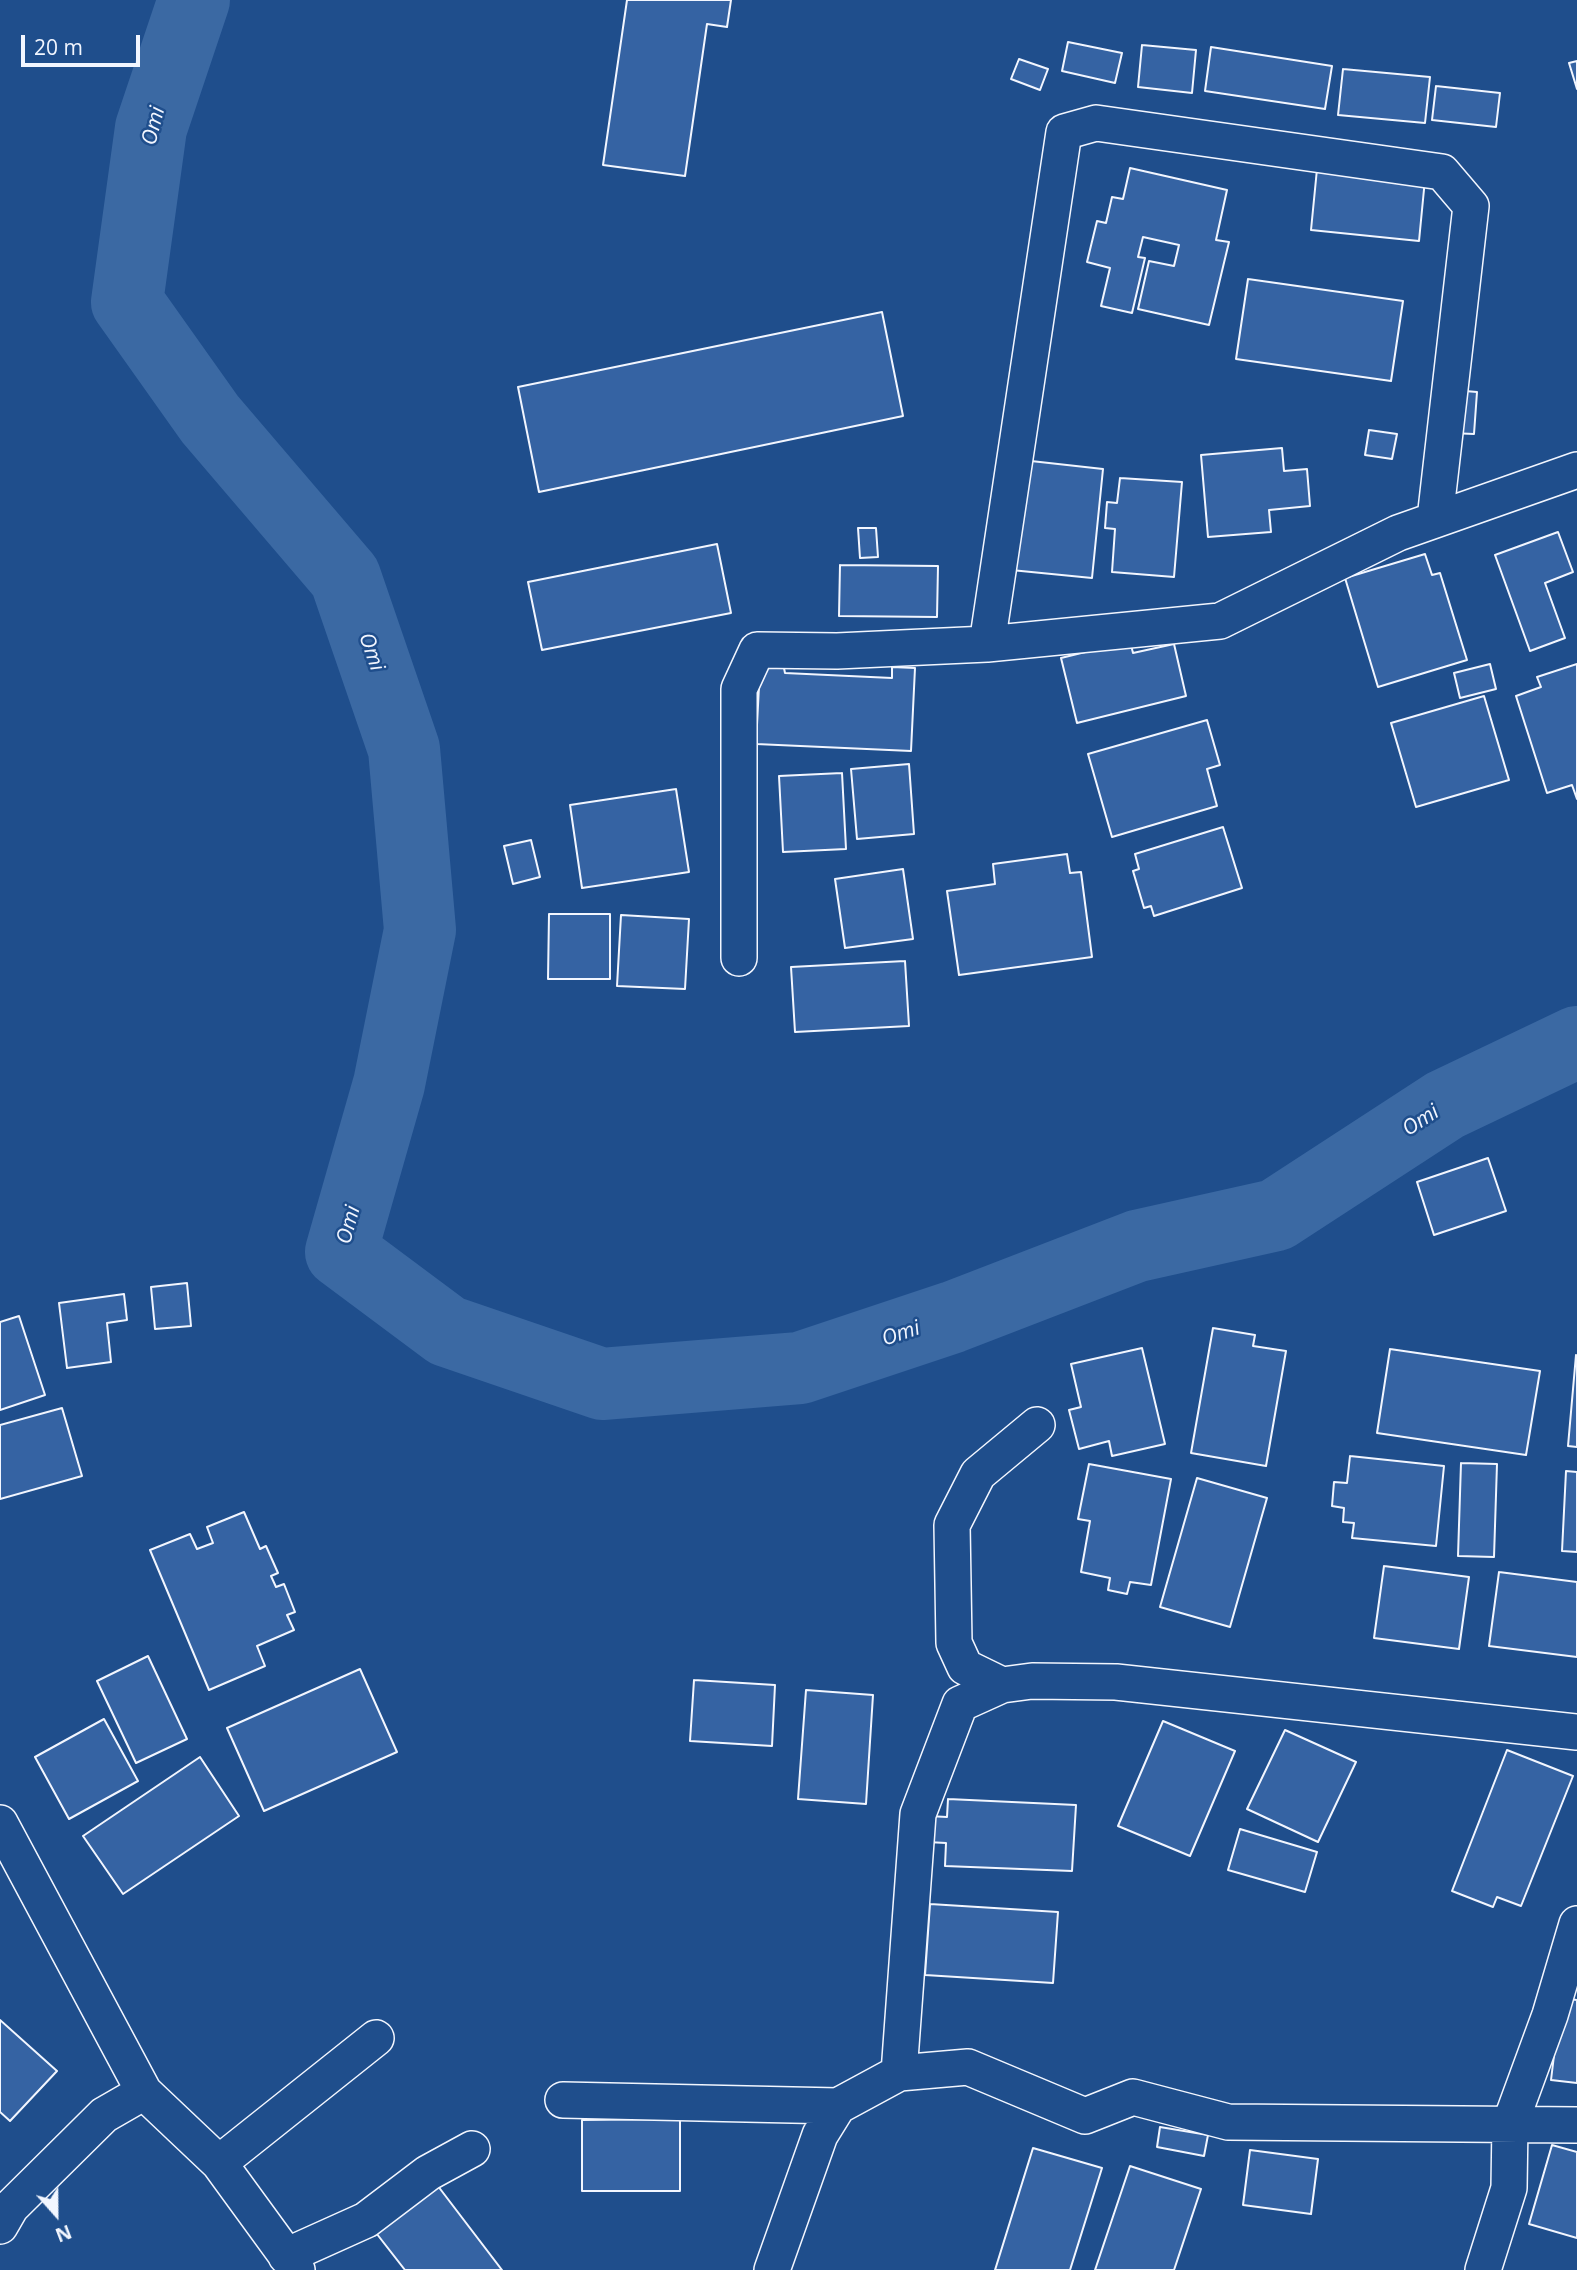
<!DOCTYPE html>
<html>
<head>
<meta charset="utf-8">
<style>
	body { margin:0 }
	#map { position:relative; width:1577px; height:2270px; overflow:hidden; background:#1f4e8c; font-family:"Open Sans",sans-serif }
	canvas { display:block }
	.north { position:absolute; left:21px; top:2179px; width:70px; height:70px; -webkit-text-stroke:5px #1f4e8c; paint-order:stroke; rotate:159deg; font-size:19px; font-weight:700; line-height:28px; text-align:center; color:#f2f6ff }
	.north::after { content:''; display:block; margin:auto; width:24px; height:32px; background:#f2f6ff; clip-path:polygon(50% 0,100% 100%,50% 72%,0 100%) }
	.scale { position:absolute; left:21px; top:35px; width:119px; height:32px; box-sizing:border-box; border:4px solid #f2f6ff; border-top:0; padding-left:9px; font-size:21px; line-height:24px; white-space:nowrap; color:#f2f6ff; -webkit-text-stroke:5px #1f4e8c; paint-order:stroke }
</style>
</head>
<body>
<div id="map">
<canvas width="1577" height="2270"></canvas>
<div class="north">N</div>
<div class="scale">20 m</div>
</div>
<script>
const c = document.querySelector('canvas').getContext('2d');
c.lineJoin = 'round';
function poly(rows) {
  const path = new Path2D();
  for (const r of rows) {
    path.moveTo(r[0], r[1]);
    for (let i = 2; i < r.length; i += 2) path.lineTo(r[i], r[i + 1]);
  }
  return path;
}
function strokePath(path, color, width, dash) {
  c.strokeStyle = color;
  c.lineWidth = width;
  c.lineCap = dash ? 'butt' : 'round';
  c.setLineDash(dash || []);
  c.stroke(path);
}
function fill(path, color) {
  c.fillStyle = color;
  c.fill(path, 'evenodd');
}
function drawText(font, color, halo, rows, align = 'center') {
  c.font = font + ' "Open Sans",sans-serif';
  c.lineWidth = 5;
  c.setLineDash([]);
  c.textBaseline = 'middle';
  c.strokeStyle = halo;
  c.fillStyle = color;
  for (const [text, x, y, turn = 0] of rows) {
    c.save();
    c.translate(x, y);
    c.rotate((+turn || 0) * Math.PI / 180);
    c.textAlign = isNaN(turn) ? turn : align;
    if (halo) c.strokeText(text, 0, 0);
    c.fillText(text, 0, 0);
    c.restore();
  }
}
const river = poly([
	[194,0,151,128,127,302,210,419,345,577,404,749,420,930,389,1084,341,1252,447,1331,602,1384,800,1368,953,1317,1137,1246,1276,1215,1445,1105,1577,1042]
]);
const building = poly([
	[627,0,731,0,727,27,707,24,685,176,603,165,627,0],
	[1068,42,1122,53,1115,83,1062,71,1068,42],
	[1142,45,1196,50,1192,93,1138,87,1142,45],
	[1211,47,1332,66,1325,109,1205,91,1211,47],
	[1019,59,1048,69,1040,90,1011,79,1019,59],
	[1577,61,1577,89,1569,63,1577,61],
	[1343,69,1430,77,1425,123,1338,115,1343,69],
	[1436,86,1500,93,1496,127,1432,120,1436,86],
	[1130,168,1227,190,1216,240,1229,242,1209,325,1138,309,1149,261,1174,266,1179,245,1143,237,1138,257,1145,258,1132,313,1101,306,1110,268,1087,262,1097,221,1106,223,1112,197,1123,199,1130,168],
	[1317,169,1425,179,1419,241,1311,230,1317,169],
	[1248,279,1403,301,1391,381,1236,359,1248,279],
	[882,312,903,416,539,492,518,387,882,312],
	[1453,390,1477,392,1474,434,1451,433,1453,390],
	[1369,430,1397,434,1392,459,1365,455,1369,430],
	[1282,448,1284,471,1307,469,1310,506,1269,510,1271,532,1208,537,1201,455,1282,448],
	[1022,460,1103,469,1092,578,1011,570,1022,460],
	[1120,478,1182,482,1174,577,1112,572,1115,529,1105,528,1107,502,1117,503,1120,478],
	[858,528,876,528,878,557,860,558,858,528],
	[1558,532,1573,572,1545,583,1565,638,1530,651,1495,555,1558,532],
	[717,544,731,613,542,650,528,582,717,544],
	[1425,554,1432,575,1440,573,1467,660,1378,687,1345,578,1425,554],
	[840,565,938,566,937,617,839,616,840,565],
	[1130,641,1133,653,1174,644,1186,696,1077,723,1061,658,1130,641],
	[1490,664,1496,689,1460,698,1454,673,1490,664],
	[1577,664,1577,799,1572,785,1547,793,1516,696,1541,687,1537,677,1577,664],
	[760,667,784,668,785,673,892,678,892,667,915,668,911,751,756,744,760,667],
	[1484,696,1509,780,1416,807,1391,723,1484,696],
	[1207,720,1220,765,1207,769,1217,806,1112,837,1088,754,1207,720],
	[909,764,914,834,857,839,851,769,909,764],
	[842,773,846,849,783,852,779,776,842,773],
	[676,789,689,872,582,888,570,805,676,789],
	[1223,827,1242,888,1154,916,1151,906,1144,908,1133,871,1139,869,1135,854,1223,827],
	[531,840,540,877,513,884,504,846,531,840],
	[1067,854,1070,873,1081,872,1092,957,959,975,947,891,995,884,993,864,1067,854],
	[903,869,913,939,845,948,835,879,903,869],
	[549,914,610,914,610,979,548,979,549,914],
	[621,915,689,919,685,989,617,986,621,915],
	[905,961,909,1026,795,1032,791,967,905,961],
	[1488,1158,1506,1211,1434,1235,1417,1182,1488,1158],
	[187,1283,191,1326,155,1329,151,1287,187,1283],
	[124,1294,127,1320,107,1323,111,1362,67,1368,59,1303,124,1294],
	[19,1316,45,1395,0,1410,0,1322,19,1316],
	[1213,1328,1255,1335,1253,1346,1286,1351,1266,1466,1191,1453,1213,1328],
	[1142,1348,1165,1444,1112,1456,1109,1441,1079,1449,1069,1410,1081,1407,1071,1364,1142,1348],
	[1390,1349,1540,1371,1526,1455,1377,1433,1390,1349],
	[1576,1355,1577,1356,1577,1447,1568,1446,1576,1355],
	[62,1408,82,1476,0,1499,0,1425,62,1408],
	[1350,1456,1444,1466,1436,1546,1352,1538,1354,1523,1343,1522,1344,1508,1332,1506,1334,1482,1347,1483,1350,1456],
	[1461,1463,1497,1464,1494,1557,1458,1556,1461,1463],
	[1089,1464,1171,1479,1151,1585,1130,1582,1127,1594,1108,1590,1110,1578,1081,1572,1090,1521,1078,1519,1089,1464],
	[1566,1471,1577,1472,1577,1552,1562,1551,1566,1471],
	[1197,1478,1267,1498,1230,1627,1160,1607,1197,1478],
	[244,1512,260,1549,266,1546,278,1573,271,1576,276,1587,284,1584,295,1612,287,1615,294,1630,257,1646,265,1666,209,1690,150,1550,190,1534,197,1549,213,1543,207,1527,244,1512],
	[1384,1566,1469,1577,1459,1649,1374,1638,1384,1566],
	[1499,1572,1577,1582,1577,1657,1489,1646,1499,1572],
	[148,1656,187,1739,136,1763,97,1681,148,1656],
	[360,1669,397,1752,264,1811,227,1728,360,1669],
	[694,1680,775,1685,772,1746,690,1741,694,1680],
	[806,1690,873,1695,866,1804,798,1799,806,1690],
	[104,1719,138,1781,69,1819,35,1757,104,1719],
	[1163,1721,1235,1751,1190,1856,1118,1826,1163,1721],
	[1285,1730,1356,1762,1318,1842,1247,1809,1285,1730],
	[1507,1750,1573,1776,1521,1906,1497,1897,1493,1907,1452,1891,1507,1750],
	[200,1757,239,1816,123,1894,83,1836,200,1757],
	[948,1799,1076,1805,1072,1871,945,1866,946,1843,927,1842,928,1816,947,1817,948,1799],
	[1240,1829,1317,1852,1305,1892,1228,1870,1240,1829],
	[930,1904,1058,1912,1053,1983,925,1975,930,1904],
	[1561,1998,1577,2000,1577,2083,1551,2080,1561,1998],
	[0,2020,57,2071,10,2121,0,2112,0,2020],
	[680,2119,680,2191,582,2191,582,2120,680,2119],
	[1160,2127,1208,2135,1204,2156,1157,2147,1160,2127],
	[1552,2145,1577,2152,1577,2238,1529,2224,1552,2145],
	[1033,2148,1102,2168,1070,2270,995,2270,1033,2148],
	[1250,2150,1318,2159,1311,2214,1243,2205,1250,2150],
	[1130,2166,1201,2189,1174,2270,1095,2270,1130,2166],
	[428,2173,502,2270,405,2270,366,2220,428,2173]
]);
const street = poly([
	[987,644,1064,132,1096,123,1442,172,1471,206,1435,519],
	[739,958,739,689,757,650,837,651,987,644,1220,621,1398,533,1577,470],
	[1002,1685,1032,1681,1116,1682,1577,1732],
	[0,1823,144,2092,219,2163,297,2270],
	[899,2073,968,2067,1085,2116,1133,2097,1228,2122,1577,2125],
	[563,2100,838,2106],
	[219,2163,376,2038],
	[0,2226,11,2207,104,2115,144,2092],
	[286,2256,366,2220,428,2173,472,2149],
	[772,2270,820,2135,838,2106,899,2073,918,1814,960,1704,1002,1685,965,1667,954,1643,952,1525,978,1474,1037,1425],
	[1483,2270,1509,2188,1510,2124,1550,2015,1577,1924]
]);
const waterNames = [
	["Omi",154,126,-76],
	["Omi",371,652,71],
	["Omi",1421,1121,-33],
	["Omi",349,1225,-75],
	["Omi",901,1334,-18]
];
strokePath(river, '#3b69a3', 72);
fill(building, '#3563a3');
strokePath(building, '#f2f6ff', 2);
strokePath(street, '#f2f6ff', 38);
strokePath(street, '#1f4e8c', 35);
drawText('italic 21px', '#f2f6ff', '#1f4e8c', waterNames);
</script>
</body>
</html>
